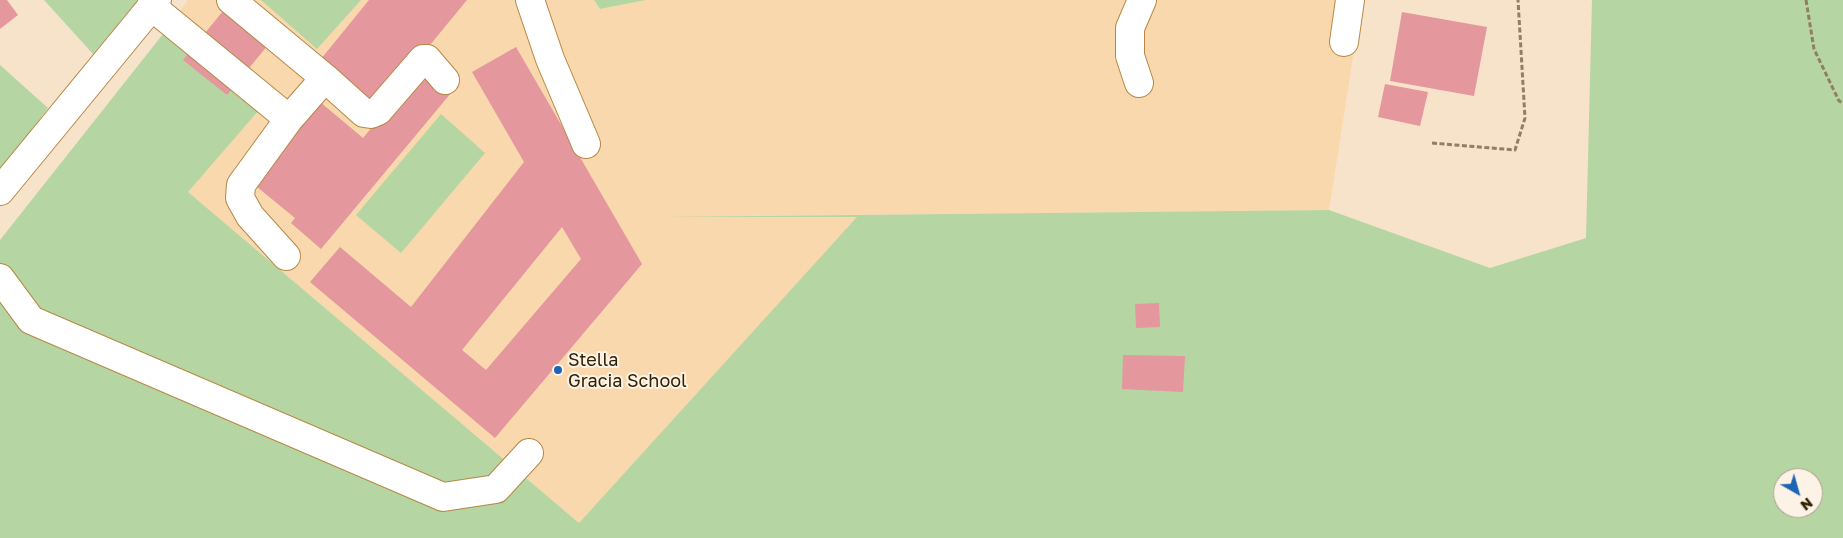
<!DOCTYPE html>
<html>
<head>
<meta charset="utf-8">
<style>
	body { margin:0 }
	#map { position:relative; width:1843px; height:538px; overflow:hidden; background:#f7e3c9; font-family:"Golos Text",sans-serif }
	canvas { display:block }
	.north { position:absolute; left:1773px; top:468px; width:50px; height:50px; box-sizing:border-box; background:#fcf2e5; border:1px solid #ac9e8b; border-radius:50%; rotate:142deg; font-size:14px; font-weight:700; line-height:20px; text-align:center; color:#332104 }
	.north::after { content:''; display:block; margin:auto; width:18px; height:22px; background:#1c65b5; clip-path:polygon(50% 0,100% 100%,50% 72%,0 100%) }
</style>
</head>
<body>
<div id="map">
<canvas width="1843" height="538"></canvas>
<div class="north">N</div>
</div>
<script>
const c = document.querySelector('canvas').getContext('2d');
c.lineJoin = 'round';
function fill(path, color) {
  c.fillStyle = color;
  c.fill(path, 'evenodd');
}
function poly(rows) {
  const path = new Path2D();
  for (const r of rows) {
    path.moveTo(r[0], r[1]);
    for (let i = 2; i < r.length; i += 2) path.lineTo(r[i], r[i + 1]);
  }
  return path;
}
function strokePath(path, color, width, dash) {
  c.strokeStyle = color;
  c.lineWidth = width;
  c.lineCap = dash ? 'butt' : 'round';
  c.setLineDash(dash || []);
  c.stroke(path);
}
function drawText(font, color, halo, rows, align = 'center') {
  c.font = font + ' "Golos Text",sans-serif';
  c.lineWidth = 4;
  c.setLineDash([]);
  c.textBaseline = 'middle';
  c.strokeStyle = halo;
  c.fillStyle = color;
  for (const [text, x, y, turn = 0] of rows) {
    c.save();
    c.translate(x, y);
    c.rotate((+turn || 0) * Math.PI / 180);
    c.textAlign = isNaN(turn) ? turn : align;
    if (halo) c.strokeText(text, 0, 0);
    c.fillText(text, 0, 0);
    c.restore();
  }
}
const built = poly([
	[188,0,594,0,600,9,646,0,1362,0,1329,210,737,216,858,217,579,523,188,192,163,34]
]);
const green = poly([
	[44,0,138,0,93,54],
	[261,0,361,0,317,49],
	[594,0,646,0,600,9],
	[1592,0,1843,0,1843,538,0,538,0,240,163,34,259,110,188,192,579,523,857,217,662,217,1329,210,1490,268,1586,238],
	[1783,478,1813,478,1813,508,1783,508],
	[0,65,48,108,0,171],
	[441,114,485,153,401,253,356,215]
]);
const building = poly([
	[0,0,7,0,18,15,0,29],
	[232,0,277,34,227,95,183,60],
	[369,0,467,0,379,107,321,59],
	[1402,12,1487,27,1474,96,1390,81],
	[516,47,642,264,495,438,310,282,340,247,411,307,524,162,472,72],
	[562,227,581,259,486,370,462,350],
	[421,68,451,93,321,249,291,223,295,218,251,182,320,102,363,138],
	[1385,84,1428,92,1420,126,1378,117],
	[1159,303,1160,327,1136,328,1135,304],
	[1123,355,1185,356,1183,392,1122,389]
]);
const path = poly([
	[1806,0,1814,49,1839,101,1843,103],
	[1432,143,1515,150,1525,118,1518,0]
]);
const minor = poly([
	[231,0,325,78,364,113,371,114,378,111,423,59,427,59,445,80],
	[530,0,550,59,586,144],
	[151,6,289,119],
	[1344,42,1350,0],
	[1139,83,1130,56,1130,28,1142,0],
	[0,191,157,0],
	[286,256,250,216,240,198,241,185,289,119,325,78],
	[0,278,31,320,443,497,496,489,529,453]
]);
const markers = [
	[558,370,5,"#1c65b5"]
];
const poiNames = [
	["Stella",568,360],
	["Gracia School",568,381]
];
fill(built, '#f9d8ad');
fill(green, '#b5d6a2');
fill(building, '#e4979d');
strokePath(minor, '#b68845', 30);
strokePath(path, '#917e63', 3, [5, 2.5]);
strokePath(minor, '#fff', 28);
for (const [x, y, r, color] of markers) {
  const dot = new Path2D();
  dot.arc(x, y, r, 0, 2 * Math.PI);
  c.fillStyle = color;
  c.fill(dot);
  strokePath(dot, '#fcf2e5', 2);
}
drawText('18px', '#332104', '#fcf2e5', poiNames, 'left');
</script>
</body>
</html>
